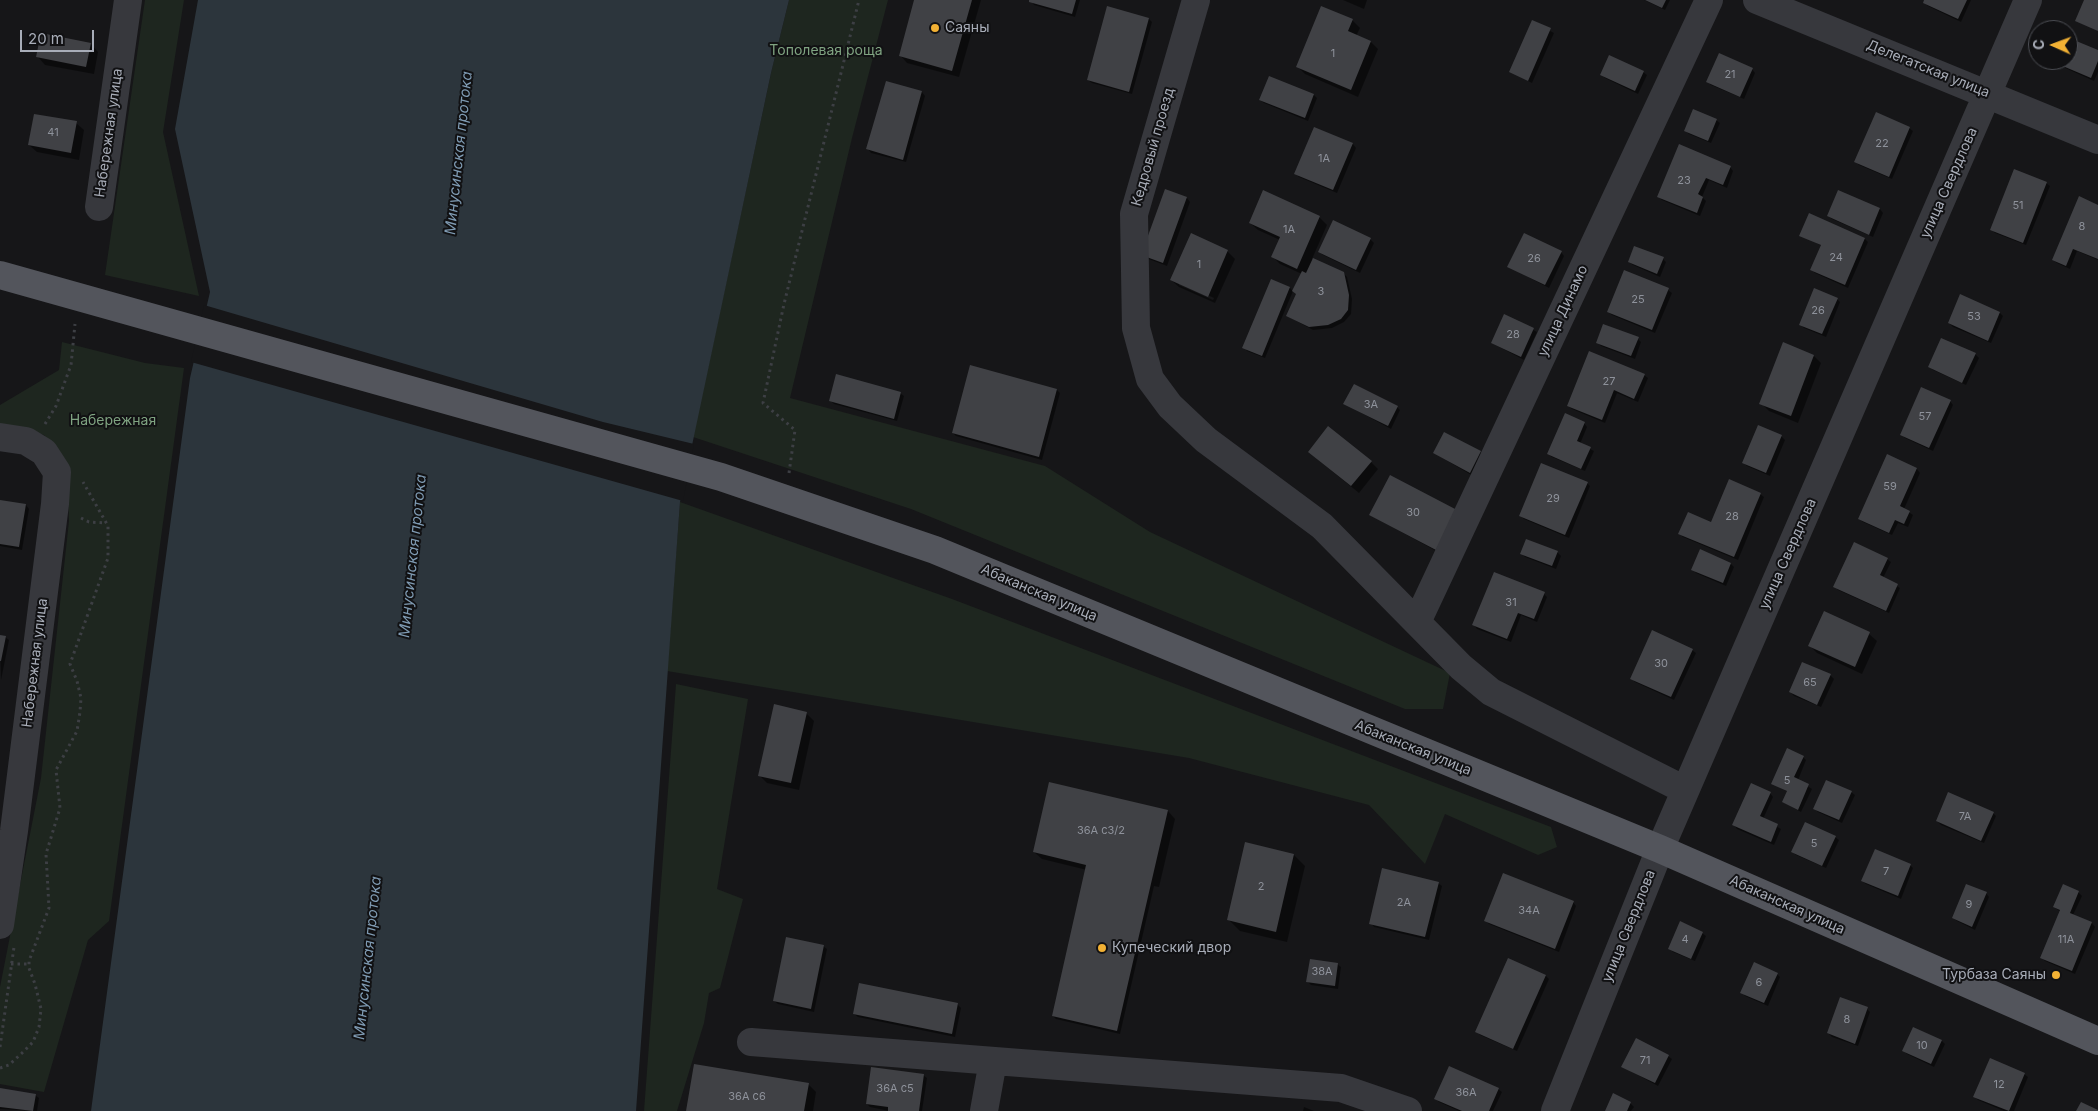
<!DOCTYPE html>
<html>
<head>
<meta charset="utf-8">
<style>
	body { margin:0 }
	#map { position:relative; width:2098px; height:1111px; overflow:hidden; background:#161618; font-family:Inter,sans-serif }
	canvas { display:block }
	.north { position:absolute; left:2028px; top:20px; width:50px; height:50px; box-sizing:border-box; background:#111113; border:1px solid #4d4f55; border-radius:50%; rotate:272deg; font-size:14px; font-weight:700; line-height:20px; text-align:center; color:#a8adb8 }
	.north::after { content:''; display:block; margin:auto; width:18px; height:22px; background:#f2b134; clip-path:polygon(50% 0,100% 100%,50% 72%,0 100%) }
	.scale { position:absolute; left:20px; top:30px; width:74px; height:22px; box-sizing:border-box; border:2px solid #a8adb8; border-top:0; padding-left:6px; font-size:15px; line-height:18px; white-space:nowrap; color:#a8adb8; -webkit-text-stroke:4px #111113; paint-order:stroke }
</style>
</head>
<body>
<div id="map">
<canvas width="2098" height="1111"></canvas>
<div class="north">С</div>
<div class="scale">20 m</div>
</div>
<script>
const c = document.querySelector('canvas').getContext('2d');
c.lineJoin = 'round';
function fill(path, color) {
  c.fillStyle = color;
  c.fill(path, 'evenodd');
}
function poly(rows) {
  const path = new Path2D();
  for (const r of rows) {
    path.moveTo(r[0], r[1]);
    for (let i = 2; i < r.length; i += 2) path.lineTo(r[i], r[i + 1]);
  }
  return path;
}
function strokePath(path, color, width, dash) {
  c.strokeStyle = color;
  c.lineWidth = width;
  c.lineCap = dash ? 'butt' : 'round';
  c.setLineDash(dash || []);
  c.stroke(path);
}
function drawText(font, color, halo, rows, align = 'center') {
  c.font = font + ' Inter,sans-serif';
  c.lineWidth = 4;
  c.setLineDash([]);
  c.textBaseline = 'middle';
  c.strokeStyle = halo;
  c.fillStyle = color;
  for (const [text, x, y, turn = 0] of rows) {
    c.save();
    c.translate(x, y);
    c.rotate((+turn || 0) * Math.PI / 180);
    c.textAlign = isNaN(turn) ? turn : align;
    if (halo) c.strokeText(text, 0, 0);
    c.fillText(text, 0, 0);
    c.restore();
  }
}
const green = poly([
	[145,0,184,0,163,132,199,296,105,275],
	[789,0,888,0,852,138,790,398,1045,466,1150,532,1450,673,1443,709,1405,709,911,509,693,437,771,73],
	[62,342,145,363,184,368,109,921,88,940,44,1092,0,1084,0,987,41,778,69,521,67,468,44,435,0,425,0,405,59,370],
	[680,502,952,599,1551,827,1557,847,1538,855,1445,814,1425,864,1369,805,1189,758,667,671],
	[676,684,748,699,717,889,743,899,720,988,709,993,704,1023,677,1111,644,1111]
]);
const water = poly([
	[198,0,789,0,771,73,680,502,636,1111,91,1111,190,378,210,292,175,129]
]);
const pier = poly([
	[204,305,603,422,694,444,683,501,191,362]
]);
const shadow = poly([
	[915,0,981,0,959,77,907,63,900,55],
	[1031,0,1080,0,1075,17,1034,5],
	[1343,0,1367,0,1364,9],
	[1644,0,1670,0,1665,10],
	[1925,0,1971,0,1961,22,1928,6,1924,3],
	[1108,8,1149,19,1152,22,1132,94,1092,83,1088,80],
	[1352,20,1360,28,1356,36,1371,42,1378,49,1358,97,1305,74,1297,66],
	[1533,22,1554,33,1532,83,1511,72],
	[2070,39,2098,51,2098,72,2094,81,2063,67,2059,64,2061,60,2068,60,2068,44],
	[91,44,98,52,94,74,45,65,38,57],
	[1752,69,1755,73,1744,99,1711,85,1708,82],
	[1643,72,1647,75,1638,94,1605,78,1602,75],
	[887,82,922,92,925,96,906,162,871,153,868,149],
	[1314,95,1317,98,1308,121,1264,103,1260,100],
	[1716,120,1720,123,1711,143,1689,134,1686,131],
	[76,123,84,130,79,160,37,152,29,145],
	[1315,128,1353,144,1356,148,1337,193,1299,177,1296,174],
	[1909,128,1913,131,1892,179,1859,165,1856,162],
	[1730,167,1733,171,1727,188,1709,180,1702,197,1706,201,1700,216,1662,200,1658,196],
	[2046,183,2050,186,2026,245,1995,233,1991,229],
	[1166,191,1187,198,1190,202,1167,266,1146,258],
	[1838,191,1880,209,1883,213,1873,237,1832,219,1828,216],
	[2098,206,2098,260,2077,251,2070,269,2057,263,2053,260],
	[1809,215,1865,239,1868,242,1848,288,1815,273,1812,270,1822,246,1801,235],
	[1319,217,1327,225,1312,259,1343,273,1347,277,1352,299,1351,314,1344,322,1332,328,1313,330,1287,316,1297,295,1302,274,1280,264,1273,257,1280,240,1258,230,1250,223],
	[1333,222,1370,239,1374,243,1360,273,1323,255,1319,252],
	[1192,235,1227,251,1235,259,1215,303,1179,287,1171,280],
	[1179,282,1214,298,1213,300,1179,285],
	[1561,252,1564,256,1549,288,1509,267],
	[1663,259,1666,262,1660,277,1633,265,1629,262],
	[1272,280,1290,288,1293,291,1265,358,1247,351,1244,347],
	[1668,290,1672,293,1655,333,1612,315,1608,312],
	[1837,299,1840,302,1826,337,1804,328,1800,324],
	[2000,313,2003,316,1991,343,1953,327,1949,323],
	[1505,315,1537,332,1524,360,1492,343],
	[1638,339,1641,342,1635,359,1601,346,1597,342],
	[1975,354,1979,358,1966,385,1933,370,1930,366],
	[1814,356,1821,363,1798,423,1769,411,1761,403],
	[1644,375,1648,378,1638,402,1617,393,1605,423,1572,409,1568,406],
	[1057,390,1060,393,1042,460,956,436,953,433],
	[900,393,904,396,897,421,834,404,830,400],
	[1950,401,1953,405,1933,451,1905,438,1901,434],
	[1345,404,1397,407,1400,410,1391,429],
	[1584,423,1587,427,1580,444,1594,451,1585,471,1552,457,1548,454],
	[1781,436,1785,440,1770,476,1747,466,1744,463],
	[1480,452,1484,456,1473,476,1434,453],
	[1887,456,1917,469,1920,473,1904,509,1913,515,1908,527,1898,523,1892,535,1863,522,1859,519],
	[1317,459,1371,462,1378,469,1359,493],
	[1390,477,1440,553,1370,515],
	[1587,483,1590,486,1569,538,1524,519,1521,516],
	[1760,494,1764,497,1738,560,1683,537,1680,534,1712,523],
	[0,501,26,505,29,509,22,550,0,546],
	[1557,552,1561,556,1556,569,1525,557,1521,553],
	[1887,559,1891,562,1883,578,1900,588,1889,613,1838,590,1835,586],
	[1731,564,1734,567,1726,586,1696,573,1693,569],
	[1544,594,1547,597,1537,622,1521,615,1511,642,1477,629,1474,625],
	[1824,613,1869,634,1877,641,1862,674,1817,653,1809,645],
	[0,636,5,637,9,640,1,680],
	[1692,650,1696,653,1674,700,1635,682,1632,679],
	[1830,675,1834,679,1821,707,1794,696,1790,692],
	[806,713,814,721,799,790,767,783,759,775],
	[1803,757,1806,760,1798,780,1812,789,1801,812,1783,802,1788,792,1772,783],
	[1851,792,1855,795,1842,823,1818,812,1815,809],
	[1770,793,1773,797,1763,819,1781,829,1774,845,1737,829,1734,825],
	[1168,811,1175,819,1159,887,1154,886,1120,1034,1056,1019,1053,1016,1087,870,1042,859,1034,852],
	[1993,813,1996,816,1984,843,1941,825,1937,821],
	[1835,837,1839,840,1826,868,1796,855,1793,852],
	[1294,855,1305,866,1287,942,1240,931,1228,919],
	[1910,865,1913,868,1901,899,1866,884,1862,881],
	[1438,883,1442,886,1429,940,1374,927,1371,923],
	[2078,892,2082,896,2073,915,2092,923,2095,927,2075,974,2045,961,2041,957,2061,912,2054,907],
	[1986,893,1989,897,1975,930,1957,921,1953,918],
	[1573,902,1576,906,1559,952,1489,924,1485,920],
	[1702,933,1706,936,1695,961,1673,952,1669,948],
	[823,946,827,949,814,1012,778,1004,774,1001],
	[1508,960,1546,976,1549,979,1517,1051,1480,1035,1477,1031],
	[1337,964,1341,967,1338,989,1311,985,1308,982],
	[1777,974,1780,977,1768,1006,1745,996,1742,992],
	[957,1004,961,1008,955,1037,858,1017,854,1014],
	[1867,1009,1870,1012,1858,1046,1832,1037,1828,1033],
	[1914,1028,1942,1041,1945,1044,1934,1067,1907,1054,1904,1051],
	[1668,1056,1672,1059,1658,1086,1623,1067],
	[2024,1074,2028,1077,2014,1111,2004,1111,1978,1100,1975,1097],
	[923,1075,927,1078,922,1111,889,1111,870,1107,867,1104],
	[808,1084,816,1092,813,1111,688,1111],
	[0,1089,35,1095,39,1098,37,1111,0,1109],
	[1498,1089,1502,1092,1493,1111,1459,1111,1439,1102,1436,1099],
	[1630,1103,1634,1107,1631,1111,1606,1111],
	[1304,1107,1314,1111,1303,1111]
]);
const building = poly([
	[914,0,972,0,952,71,899,56],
	[1029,0,1076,0,1072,14,1029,2],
	[1645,0,1666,0,1662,8],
	[1924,0,1967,0,1958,19,1923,3],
	[2084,0,2098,0,2098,31,2075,21],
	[1107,6,1149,18,1129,92,1087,80],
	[1321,6,1353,19,1348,31,1371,41,1351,90,1296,67],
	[1532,20,1551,28,1528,81,1509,72],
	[41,33,91,43,86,67,36,57],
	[2069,38,2098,50,2098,61,2091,78,2058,64,2060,60,2068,60],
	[1719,53,1753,68,1740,97,1706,82],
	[1609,55,1644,71,1635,91,1600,75],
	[1269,76,1314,94,1305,118,1259,100],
	[886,81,922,91,903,160,866,149],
	[1693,109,1717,119,1708,141,1684,131],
	[1876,112,1910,127,1889,177,1854,162],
	[34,114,77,121,71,153,28,145],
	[1314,127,1353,143,1333,190,1294,174],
	[1679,144,1731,166,1723,185,1706,178,1698,194,1703,197,1697,213,1657,197],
	[2014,169,2047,182,2023,243,1990,230],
	[1165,189,1187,197,1163,263,1141,255],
	[1263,190,1320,216,1297,269,1271,257,1280,237,1249,223],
	[1838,190,1880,208,1869,235,1827,216],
	[2079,196,2098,205,2098,259,2073,249,2066,266,2052,260],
	[1809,213,1865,238,1845,285,1810,270,1821,245,1799,236],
	[1333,220,1371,238,1356,270,1318,252],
	[1191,233,1228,250,1208,297,1170,280],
	[1524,233,1562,251,1545,285,1507,267],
	[1634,246,1664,257,1657,274,1628,262],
	[1313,258,1344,272,1349,295,1348,310,1341,319,1328,325,1309,327,1286,316,1296,294,1292,291,1302,271,1306,273],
	[1624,270,1669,288,1652,330,1607,312],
	[1271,279,1290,287,1262,356,1242,348],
	[1814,288,1838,298,1822,334,1799,325],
	[1960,294,2000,312,1988,341,1948,323],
	[1504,314,1534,328,1521,357,1491,343],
	[1603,324,1639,337,1631,356,1596,343],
	[1941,338,1976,353,1962,383,1928,367],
	[1783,342,1814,355,1791,416,1759,404],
	[1589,351,1645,374,1634,399,1614,390,1602,420,1567,406],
	[970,365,1057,389,1039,457,952,433],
	[836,374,901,392,894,419,829,401],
	[1354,384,1398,406,1388,426,1343,404],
	[1921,387,1951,400,1929,448,1900,435],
	[1565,413,1585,422,1577,441,1591,447,1581,469,1547,454],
	[1758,425,1782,435,1766,473,1742,463],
	[1328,426,1372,461,1351,486,1308,452],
	[1444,432,1481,451,1470,473,1433,453],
	[1887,454,1917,468,1900,506,1910,511,1904,524,1895,520,1889,533,1858,519],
	[1541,463,1588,482,1565,535,1519,516],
	[1390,475,1457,510,1436,550,1369,515],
	[1729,479,1761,493,1734,557,1678,534,1688,512,1711,522],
	[0,500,26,504,19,547,0,544],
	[1526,539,1558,551,1552,566,1520,554],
	[1854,542,1888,558,1880,575,1898,584,1886,611,1833,587],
	[1700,549,1731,563,1723,583,1691,570],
	[1494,572,1545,592,1534,619,1518,613,1507,639,1472,625],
	[1824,611,1870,632,1855,667,1808,646],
	[1652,630,1693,649,1671,697,1630,679],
	[0,635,6,636,1,661,0,661],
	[1802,662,1831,674,1817,705,1789,692],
	[774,704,807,712,791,783,758,776],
	[1787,748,1804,756,1794,777,1809,784,1798,810,1782,802,1787,791,1771,784],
	[1826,780,1852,791,1839,820,1813,809],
	[1049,782,1168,810,1117,1031,1052,1016,1086,865,1033,852],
	[1751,783,1771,792,1760,816,1778,824,1771,842,1732,825],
	[1948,792,1994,812,1981,841,1936,821],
	[1805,822,1836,836,1822,866,1791,852],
	[1245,842,1294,854,1276,932,1227,920],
	[1875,849,1911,864,1898,896,1861,881],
	[1382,868,1439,882,1425,937,1369,924],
	[1503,873,1574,901,1555,949,1484,921],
	[1966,884,1987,892,1972,927,1952,918],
	[2063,884,2079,891,2070,913,2092,922,2072,971,2040,958,2060,910,2053,907],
	[1680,921,1703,932,1691,959,1668,949],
	[786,937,824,945,811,1009,773,1001],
	[1508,958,1546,975,1513,1049,1475,1032],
	[1310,959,1338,963,1335,986,1306,982],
	[1754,962,1778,973,1764,1003,1740,993],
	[859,983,958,1003,952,1034,853,1014],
	[1840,997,1868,1007,1855,1044,1827,1033],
	[1913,1027,1942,1040,1931,1064,1902,1051],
	[1636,1038,1669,1055,1655,1083,1621,1067],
	[1990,1058,2025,1073,2009,1111,1973,1097],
	[694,1064,809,1083,804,1111,686,1111],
	[1449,1066,1499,1088,1489,1111,1462,1111,1434,1099],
	[871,1067,924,1074,919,1111,888,1111,888,1107,866,1104],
	[0,1088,36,1094,33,1111,0,1107],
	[1613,1093,1631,1102,1627,1111,1605,1111],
	[2081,1102,2098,1110,2098,1111,2076,1111]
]);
const path = poly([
	[45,424,56,406,71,365,75,324],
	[789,473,795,430,763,403,784,304,859,0],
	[81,518,89,522,106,523],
	[11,964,29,964],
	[0,1047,14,947],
	[0,1068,9,1065,22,1053,33,1042,39,1027,41,1009,35,984,29,968,29,961,49,908,46,854,60,808,56,770,77,731,80,712,81,698,77,681,70,664,108,558,108,526,83,482]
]);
const minor = poly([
	[1196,0,1134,214,1136,328,1150,379,1170,406,1206,440,1322,526,1461,667,1491,692,1685,790],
	[1757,0,2098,140],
	[99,207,128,0],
	[0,437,26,441,44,452,57,472,55,504,14,831,0,925],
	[1417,622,1709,0],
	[751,1042,1341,1088,1408,1111],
	[984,1111,993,1061],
	[1555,1111,1660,849,2028,0]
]);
const major = poly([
	[0,275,721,477,935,550,1660,849,2098,1041]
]);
const markers = [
	[935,28,5,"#f2b134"],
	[1102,948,5,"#f2b134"],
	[2056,975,5,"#f2b134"]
];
const numberNames = [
	["1",1333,54],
	["21",1730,75],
	["41",53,133],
	["22",1882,144],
	["1А",1324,159],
	["23",1684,181],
	["51",2018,206],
	["8",2082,227],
	["1А",1289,230],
	["24",1836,258],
	["26",1534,259],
	["1",1199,265],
	["3",1321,292],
	["25",1638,300],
	["26",1818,311],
	["53",1974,317],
	["28",1513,335],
	["27",1609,382],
	["3А",1371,405],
	["57",1925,417],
	["59",1890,487],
	["29",1553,499],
	["30",1413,513],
	["28",1732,517],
	["31",1511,603],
	["30",1661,664],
	["65",1810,683],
	["5",1787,781],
	["7А",1965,817],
	["36А с3/2",1101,831],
	["5",1814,844],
	["7",1886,872],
	["2",1261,887],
	["2А",1404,903],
	["9",1969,905],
	["34А",1529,911],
	["4",1685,940],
	["11А",2066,940],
	["38А",1322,972],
	["6",1759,983],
	["8",1847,1020],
	["10",1922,1046],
	["71",1645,1061],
	["12",1999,1085],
	["36А с5",895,1089],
	["36А",1466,1093],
	["36А с6",747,1097]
];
const poiNames = [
	["Саяны",945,28],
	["Купеческий двор",1112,948],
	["Турбаза Саяны",2046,975,"right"]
];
const parkNames = [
	["Тополевая роща",826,51],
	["Набережная",113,421]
];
const streetNames = [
	["Делегатская улица",1928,69,22],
	["Набережная улица",109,133,-82],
	["Кедровый проезд",1153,147,-74],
	["улица Свердлова",1949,183,-66],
	["улица Динамо",1563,311,-65],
	["улица Свердлова",1788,554,-66],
	["Абаканская улица",1039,593,23],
	["Набережная улица",35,663,-83],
	["Абаканская улица",1413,748,22],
	["Абаканская улица",1787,905,24],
	["улица Свердлова",1629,926,-68]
];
const waterNames = [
	["Минусинская протока",459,153,-84],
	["Минусинская протока",413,556,-84],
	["Минусинская протока",368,958,-84]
];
fill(green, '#1e261f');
fill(water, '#2c353c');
fill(pier, '#161618');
fill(shadow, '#0007');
fill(building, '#404145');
strokePath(path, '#3d3f44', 3, [2.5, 4]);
strokePath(minor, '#37383d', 28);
strokePath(major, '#53555c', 28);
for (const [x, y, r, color] of markers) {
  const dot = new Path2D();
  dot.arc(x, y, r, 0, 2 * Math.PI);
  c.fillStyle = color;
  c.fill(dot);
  strokePath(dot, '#111113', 2);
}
drawText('11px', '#8e929b', null, numberNames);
drawText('14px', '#a8adb8', '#111113', poiNames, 'left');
drawText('14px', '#7fa381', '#111113', parkNames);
drawText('14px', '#a8adb8', '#111113', streetNames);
drawText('italic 15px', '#7f9bb3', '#111113', waterNames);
</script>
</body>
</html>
